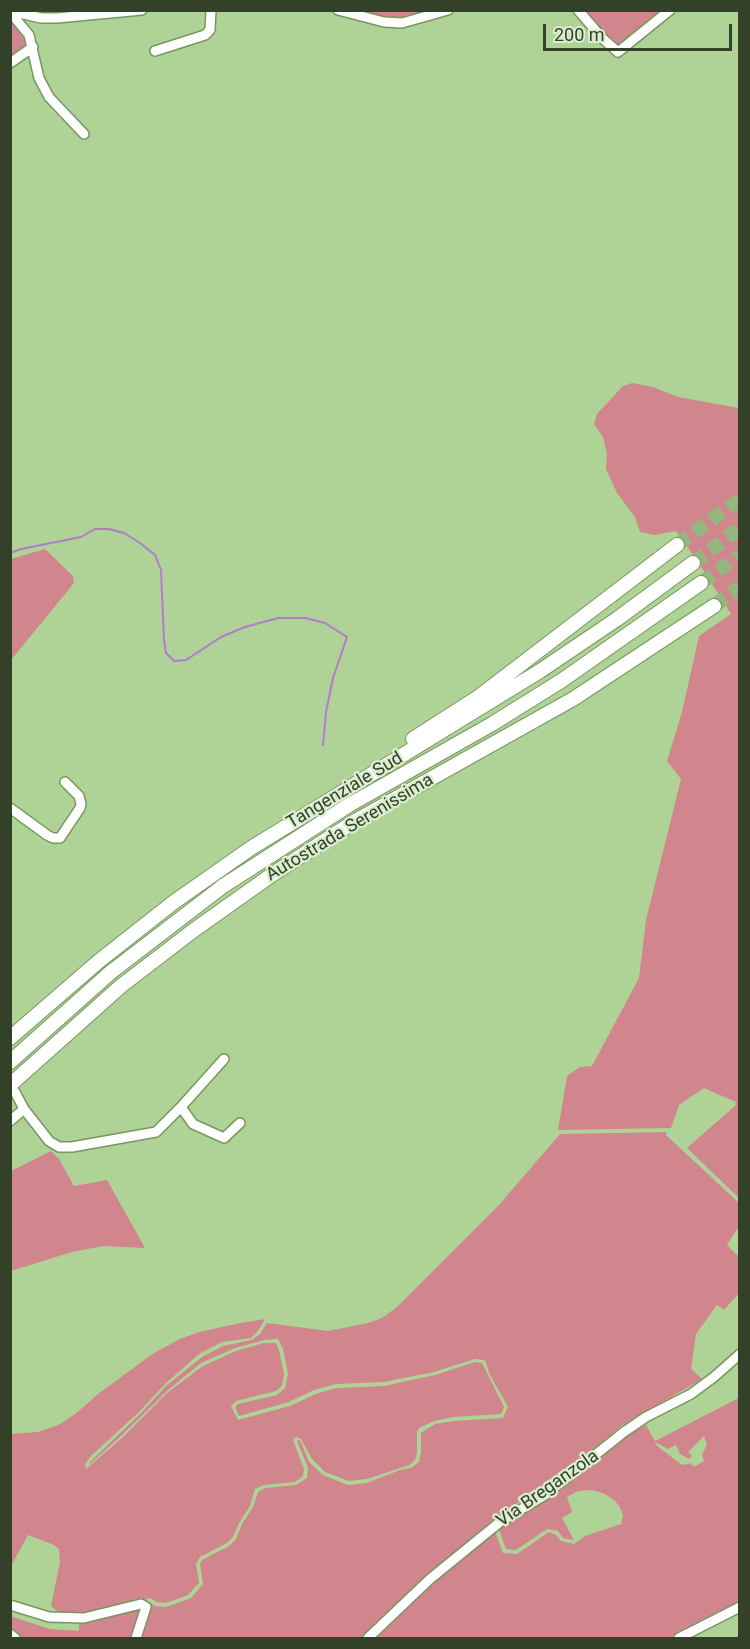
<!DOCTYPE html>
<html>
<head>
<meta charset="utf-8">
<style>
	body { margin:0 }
	#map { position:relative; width:750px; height:1649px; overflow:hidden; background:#afd396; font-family:Roboto,sans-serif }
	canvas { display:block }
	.frame { position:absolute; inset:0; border:12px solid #334128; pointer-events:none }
	.scale { position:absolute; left:543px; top:24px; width:189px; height:27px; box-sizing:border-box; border:3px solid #334128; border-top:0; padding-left:8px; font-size:18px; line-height:21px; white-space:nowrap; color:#334128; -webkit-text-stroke:4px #dbedcf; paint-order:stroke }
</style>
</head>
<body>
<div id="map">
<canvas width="750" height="1649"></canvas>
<div class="frame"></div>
<div class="scale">200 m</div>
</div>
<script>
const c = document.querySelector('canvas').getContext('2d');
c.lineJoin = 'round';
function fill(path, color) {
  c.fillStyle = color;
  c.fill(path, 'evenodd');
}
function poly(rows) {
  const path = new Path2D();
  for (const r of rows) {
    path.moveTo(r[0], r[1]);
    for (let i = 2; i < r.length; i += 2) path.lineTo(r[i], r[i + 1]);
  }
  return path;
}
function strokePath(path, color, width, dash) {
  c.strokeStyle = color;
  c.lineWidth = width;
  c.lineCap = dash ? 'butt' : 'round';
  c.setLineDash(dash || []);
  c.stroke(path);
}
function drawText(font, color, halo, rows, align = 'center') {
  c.font = font + ' Roboto,sans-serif';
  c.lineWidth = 4.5;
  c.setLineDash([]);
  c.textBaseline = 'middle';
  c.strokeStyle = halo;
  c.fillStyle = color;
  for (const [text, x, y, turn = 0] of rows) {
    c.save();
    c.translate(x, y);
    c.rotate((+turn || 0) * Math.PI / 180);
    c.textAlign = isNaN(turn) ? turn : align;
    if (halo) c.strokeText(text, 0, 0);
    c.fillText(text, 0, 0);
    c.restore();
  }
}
const green = poly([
	[338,11,448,11,402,23],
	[581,11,668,11,620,46,615,46],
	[10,12,33,47,10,63],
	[632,383,653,387,678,397,739,408,739,1198,687,1148,735,1106,736,1102,704,1088,679,1105,671,1128,558,1130,567,1076,580,1067,592,1066,639,978,646,920,681,779,667,761,682,712,699,636,731,614,698,562,676,531,655,535,640,532,635,517,617,493,606,469,607,454,603,437,594,424,597,414,623,386],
	[45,549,73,576,74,583,11,660,11,559],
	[666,1132,666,1135,739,1203,739,1226,727,1245,739,1257,739,1293,724,1310,717,1305,696,1334,691,1369,702,1379,621,1426,585,1457,491,1521,503,1553,517,1554,549,1532,556,1535,561,1541,574,1544,585,1536,621,1524,623,1516,620,1507,615,1501,605,1494,592,1490,578,1491,567,1497,572,1512,562,1518,574,1540,563,1538,558,1531,547,1529,516,1550,506,1549,499,1529,549,1498,630,1434,646,1425,655,1441,739,1398,739,1601,671,1638,20,1638,11,1628,10,1616,50,1629,79,1631,79,1619,149,1602,155,1606,166,1607,191,1598,203,1584,200,1564,202,1560,229,1546,236,1539,242,1524,253,1507,258,1492,265,1488,296,1485,307,1478,308,1468,297,1441,300,1440,309,1462,323,1475,348,1485,367,1483,400,1470,411,1468,419,1462,421,1452,421,1433,435,1424,454,1421,503,1418,508,1407,490,1375,485,1360,475,1359,434,1372,384,1382,336,1384,314,1390,289,1402,239,1416,235,1407,238,1404,277,1395,285,1388,288,1374,283,1349,278,1339,264,1340,235,1348,201,1363,168,1390,121,1436,90,1464,89,1463,140,1414,166,1386,202,1357,223,1346,252,1340,260,1334,267,1323,328,1331,368,1323,382,1318,397,1307,499,1205,560,1134],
	[704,1436,707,1445,702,1455,704,1461,694,1467,691,1463,682,1465,657,1446,655,1442,668,1449,676,1445,680,1454,689,1459,692,1456,688,1452],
	[51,1151,59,1159,74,1186,107,1180,145,1248,103,1246,72,1252,11,1271,11,1171],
	[265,1319,257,1332,251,1338,222,1342,199,1354,165,1384,139,1412,92,1455,85,1464,86,1469,122,1438,168,1392,203,1366,236,1351,264,1343,276,1343,279,1350,284,1374,282,1386,276,1391,236,1401,231,1406,238,1420,290,1406,316,1394,336,1388,384,1386,435,1375,475,1362,482,1363,504,1407,501,1414,453,1417,434,1421,419,1428,417,1432,417,1452,415,1460,409,1465,367,1479,349,1481,325,1472,312,1459,301,1439,296,1437,293,1440,304,1469,303,1476,295,1482,264,1485,255,1489,250,1506,239,1523,233,1537,227,1543,200,1557,196,1564,199,1583,188,1595,166,1603,157,1602,150,1598,83,1615,60,1614,51,1606,60,1562,59,1549,54,1545,28,1535,11,1566,11,1434,38,1432,58,1425,74,1415,98,1394,154,1353,180,1339,199,1332,240,1323]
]);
const stream = poly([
	[10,553,21,549,81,537,95,529,109,529,124,533,140,543,155,555,161,570,164,640,166,653,174,661,186,660,221,637,245,627,278,618,305,618,325,623,347,637,333,678,326,712,323,745]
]);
const highwayTunnel = poly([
	[677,545,740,499],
	[693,563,740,528],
	[701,583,740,555],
	[714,606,740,587]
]);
const minor = poly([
	[338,10,384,22,402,23,448,10],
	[578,10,603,39,618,52,670,10],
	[11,11,41,18,57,18,142,10],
	[10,12,29,35,39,78,49,97,84,134],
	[155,51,205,35,210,30,211,10],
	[10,63,33,47],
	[10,808,47,835,53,838,60,838,80,808,81,804,79,796,65,782],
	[15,1092,24,1109,49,1141,59,1147,72,1147,156,1132,181,1107,193,1124,224,1138,240,1123],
	[181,1107,224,1059],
	[10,1121,24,1109],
	[10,1605,49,1617,84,1618,141,1604,146,1607,136,1638],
	[10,1634,15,1638],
	[368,1638,430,1579,500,1522,545,1495,624,1432,646,1417,691,1394,714,1377,740,1354],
	[679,1638,740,1607]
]);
const highway = poly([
	[413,739,477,698,677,545],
	[10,1038,99,961,174,902,251,848,540,671,617,619,693,563],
	[10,1062,111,972,223,886,349,805,492,724,561,681,701,583],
	[10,1085,121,986,194,930,273,874,357,820,573,699,714,606]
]);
const streetNames = [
	["Tangenziale Sud",345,791,-31],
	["Autostrada Serenissima",350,828,-31],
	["Via Breganzola",548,1489,-35]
];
fill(green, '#d1858d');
strokePath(stream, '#b07ccd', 2);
strokePath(highwayTunnel, '#96b680', 14, [14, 7]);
strokePath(minor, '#76975d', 12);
strokePath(highway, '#76975d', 16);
strokePath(minor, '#fff', 9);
strokePath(highway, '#fff', 14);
drawText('18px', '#334128', '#dbedcf', streetNames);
</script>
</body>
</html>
